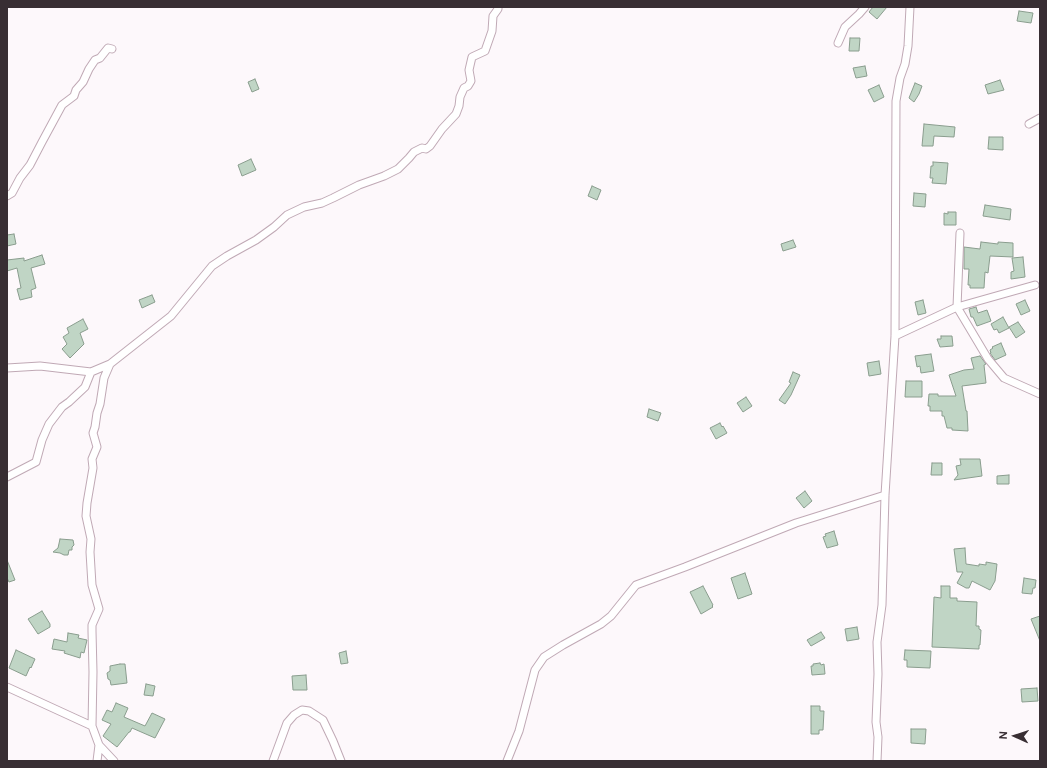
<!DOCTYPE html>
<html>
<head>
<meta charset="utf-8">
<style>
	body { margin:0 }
	#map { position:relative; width:1047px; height:768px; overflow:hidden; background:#fdf8fb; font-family:"DM Sans",sans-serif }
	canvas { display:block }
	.frame { position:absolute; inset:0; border:8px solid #382e33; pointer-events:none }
	.north { position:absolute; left:995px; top:716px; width:40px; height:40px; -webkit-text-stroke:3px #fdf8fb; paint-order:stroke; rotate:273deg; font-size:11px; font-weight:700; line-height:16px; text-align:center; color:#382e33 }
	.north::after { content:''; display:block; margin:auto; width:14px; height:18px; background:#382e33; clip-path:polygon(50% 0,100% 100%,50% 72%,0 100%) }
</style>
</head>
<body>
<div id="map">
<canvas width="1047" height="768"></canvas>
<div class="frame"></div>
<div class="north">N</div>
</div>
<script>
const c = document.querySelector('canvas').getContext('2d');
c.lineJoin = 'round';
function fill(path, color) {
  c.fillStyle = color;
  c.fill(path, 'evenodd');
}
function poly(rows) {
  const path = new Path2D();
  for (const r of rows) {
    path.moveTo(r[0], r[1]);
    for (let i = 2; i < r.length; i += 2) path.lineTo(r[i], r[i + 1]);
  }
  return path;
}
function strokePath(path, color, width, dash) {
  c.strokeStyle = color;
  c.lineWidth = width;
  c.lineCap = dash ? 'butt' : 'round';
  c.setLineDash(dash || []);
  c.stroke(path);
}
const building = poly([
	[873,7,887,7,877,19,869,12,873,7],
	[1019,11,1033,13,1031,23,1017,21,1019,11],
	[850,38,860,38,859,51,849,51,850,38],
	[865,66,867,76,856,78,853,68,865,66],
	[255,79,259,89,252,92,248,82,255,79],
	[1000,80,1004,90,988,94,985,85,1000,80],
	[915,83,922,86,919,94,914,102,909,98,915,83],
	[879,85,884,97,874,102,868,90,879,85],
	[924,124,955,127,954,137,934,136,933,146,922,146,924,124],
	[989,137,1003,137,1003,150,988,149,989,137],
	[251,159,256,170,242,176,238,165,251,159],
	[933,162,948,163,946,184,932,183,933,178,930,178,931,166,933,166,933,162],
	[592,186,601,190,597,200,588,196,592,186],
	[914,193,926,194,925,207,913,206,914,193],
	[985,205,1011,209,1010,220,983,216,985,205],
	[948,212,956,212,956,225,944,225,944,213,948,214,948,212],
	[14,234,16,244,7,246,7,235,14,234],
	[793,240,796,247,783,251,781,244,793,240],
	[981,242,998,244,998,242,1013,243,1013,257,990,256,988,273,985,272,984,288,970,288,970,285,968,285,969,269,964,269,964,247,980,249,981,242],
	[42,255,45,264,31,268,36,288,31,290,32,297,20,300,17,289,21,288,17,268,7,271,7,260,24,258,24,261,42,255],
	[1023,257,1025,277,1011,279,1011,272,1014,271,1012,258,1023,257],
	[152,295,155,302,142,308,139,300,152,295],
	[923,300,926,313,918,315,915,302,923,300],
	[1025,300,1030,311,1021,315,1016,304,1025,300],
	[976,307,978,313,987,310,991,321,977,326,973,317,971,317,969,309,976,307],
	[1003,317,1009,328,999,333,997,329,994,330,991,324,1003,317],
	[83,319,88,329,80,333,84,344,70,358,62,349,67,344,63,337,69,333,67,328,83,319],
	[1018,322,1025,332,1016,338,1009,327,1018,322],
	[941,336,952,336,953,346,940,347,937,339,941,339,941,336],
	[1001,343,1006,355,995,360,990,353,991,353,990,350,993,348,992,347,1001,343],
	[931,354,934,371,921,373,920,366,917,367,915,356,931,354],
	[980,356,986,364,984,365,986,383,962,386,966,411,967,411,968,431,952,430,952,428,947,428,944,416,942,416,942,411,930,411,930,406,928,406,929,394,938,394,938,396,956,396,949,375,964,370,974,369,971,358,980,356],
	[879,361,881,374,869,376,867,363,879,361],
	[793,372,800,375,791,395,785,404,779,400,791,383,789,382,793,372],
	[906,381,922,381,922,397,905,397,906,381],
	[746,397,752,406,743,412,737,403,746,397],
	[649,409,661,413,658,421,647,417,649,409],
	[720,423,722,427,723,426,727,433,716,439,710,428,720,423],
	[960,459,980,459,982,476,954,480,958,475,956,466,961,465,960,459],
	[932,463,942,463,942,475,931,475,932,463],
	[1009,475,1009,484,997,484,997,476,1009,475],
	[805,491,812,501,804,508,796,498,805,491],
	[834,531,838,545,827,548,823,537,826,536,825,534,834,531],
	[60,539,73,540,74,545,72,547,72,550,69,550,68,555,64,555,60,553,53,552,58,548,60,539],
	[965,548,966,564,979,566,979,564,986,565,986,562,997,564,995,581,990,590,972,581,969,588,966,588,957,583,963,572,957,572,954,549,965,548],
	[7,560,15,580,9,582,7,578,7,560],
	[745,573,752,594,738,599,731,578,745,573],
	[1024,578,1036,580,1035,588,1033,588,1032,594,1022,593,1024,578],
	[703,586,713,605,712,606,713,607,701,614,690,592,703,586],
	[941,586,950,586,950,598,957,598,957,601,977,602,976,626,979,626,979,629,981,630,980,645,979,645,979,649,932,647,934,597,941,598,941,586],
	[42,611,50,624,50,627,38,634,28,619,42,611],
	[1040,616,1040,641,1031,619,1040,616],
	[857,627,859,639,847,641,845,629,857,627],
	[821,632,825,638,811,646,807,640,821,632],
	[68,633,79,635,78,638,87,640,84,653,81,652,80,658,64,653,65,651,52,649,54,639,67,642,68,633],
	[16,650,35,659,31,668,30,667,26,676,9,668,16,650],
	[905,650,931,651,930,668,907,667,907,660,904,660,905,650],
	[346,651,348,663,341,664,339,653,346,651],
	[820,663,821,665,824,664,825,674,812,675,811,666,813,666,813,664,820,663],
	[120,664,125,664,127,683,111,685,110,680,108,679,107,673,110,671,110,666,120,664],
	[306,675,307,690,293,690,292,676,306,675],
	[146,684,155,686,153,696,144,695,146,684],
	[1037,688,1038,701,1022,702,1021,689,1037,688],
	[116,703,128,708,124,717,145,726,152,713,165,719,155,738,132,728,130,732,129,732,117,747,103,736,111,724,102,720,107,710,112,712,116,703],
	[811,706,820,706,820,711,824,711,823,730,819,730,819,734,811,734,811,706],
	[911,729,926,729,925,744,911,743,911,729]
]);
const minor = poly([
	[838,43,845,27,859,14,865,7],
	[1029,124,1040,118],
	[7,196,12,193,20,178,30,165,42,142,62,105,74,96,76,90,83,82,89,69,95,60,100,58,108,48,112,49],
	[960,233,957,307,988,359,1004,378,1040,394],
	[895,336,957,307,1035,285],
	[7,368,40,366,91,372],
	[7,477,36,462,42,440,49,424,62,407,69,402,85,387,91,372,110,364],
	[7,687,92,726,99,745,114,761],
	[92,726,93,672,92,631,92,625,99,609,92,585,90,552,91,539,86,516,87,503,93,468,92,459,97,447,93,433,95,427,97,413,100,404,104,378,110,364,171,316,212,266,227,256,256,240,274,227,287,215,304,207,322,203,333,198,359,185,384,176,398,169,409,158,414,152,422,148,426,149,430,146,442,129,456,114,459,106,460,97,464,88,468,86,471,81,469,70,472,57,485,51,492,31,493,16,498,9,498,7],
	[97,761,99,745],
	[273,761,287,723,294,715,302,710,309,711,323,720,333,741,341,761],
	[507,761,519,731,535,670,544,657,563,645,601,624,611,616,636,585,685,567,796,523,885,495],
	[877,761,878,737,876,722,878,674,877,642,882,605,885,495,895,336,896,101,900,78,905,64,908,46,910,7]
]);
fill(building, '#c0d5c5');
strokePath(building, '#8a9d8e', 1);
strokePath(minor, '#c0a9b5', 9);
strokePath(minor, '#fff', 7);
</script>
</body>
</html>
